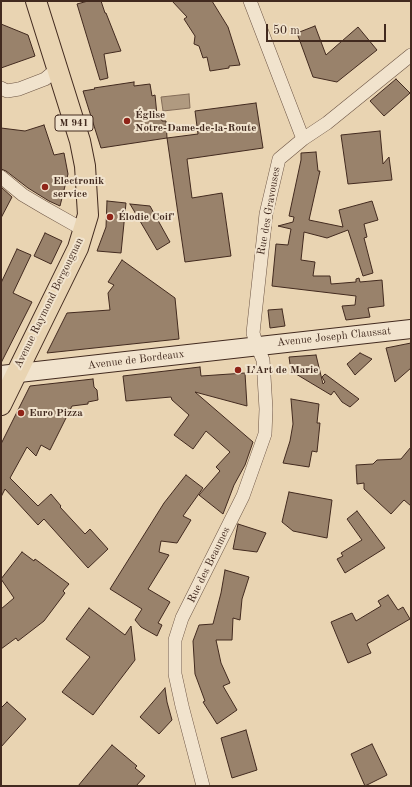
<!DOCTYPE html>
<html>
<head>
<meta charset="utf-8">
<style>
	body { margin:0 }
	#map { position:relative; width:412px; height:787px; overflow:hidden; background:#e9d4b2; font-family:"Old Standard TT",serif }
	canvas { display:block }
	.frame { position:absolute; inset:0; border:2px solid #422a1f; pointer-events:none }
	.scale { position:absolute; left:266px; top:24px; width:120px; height:18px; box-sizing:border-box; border:2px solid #422a1f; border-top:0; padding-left:5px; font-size:12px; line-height:14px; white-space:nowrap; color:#422a1f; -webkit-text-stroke:3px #f1e3cd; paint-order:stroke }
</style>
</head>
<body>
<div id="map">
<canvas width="412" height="787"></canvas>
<div class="frame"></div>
<div class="scale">50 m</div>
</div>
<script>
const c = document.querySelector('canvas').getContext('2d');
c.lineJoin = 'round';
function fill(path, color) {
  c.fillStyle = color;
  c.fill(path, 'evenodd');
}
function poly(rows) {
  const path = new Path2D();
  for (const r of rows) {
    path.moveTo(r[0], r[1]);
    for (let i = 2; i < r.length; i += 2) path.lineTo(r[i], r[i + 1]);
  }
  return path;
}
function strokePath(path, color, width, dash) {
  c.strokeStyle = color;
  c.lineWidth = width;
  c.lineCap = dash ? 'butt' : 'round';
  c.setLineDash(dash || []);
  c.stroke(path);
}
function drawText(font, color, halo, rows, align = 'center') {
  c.font = font + ' "Old Standard TT",serif';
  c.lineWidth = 4;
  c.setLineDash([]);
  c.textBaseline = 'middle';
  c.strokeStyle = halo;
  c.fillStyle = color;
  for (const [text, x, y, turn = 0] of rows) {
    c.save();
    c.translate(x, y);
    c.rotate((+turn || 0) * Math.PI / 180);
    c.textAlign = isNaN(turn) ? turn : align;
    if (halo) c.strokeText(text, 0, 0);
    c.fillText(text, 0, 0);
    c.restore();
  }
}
const water = poly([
	[189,94,190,108,163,111,161,97,189,94]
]);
const building = poly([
	[88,1,101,1,105,13,106,13,121,51,104,54,108,78,100,80,77,4,88,1],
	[172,1,212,1,228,27,240,65,229,66,229,68,210,71,207,57,203,58,199,46,194,44,195,36,184,19,187,17,172,1],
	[1,24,28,35,35,56,1,68,1,24],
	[315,26,326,55,358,27,377,50,337,82,313,77,297,33,315,26],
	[396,79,410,93,384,116,370,101,396,79],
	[134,82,134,86,150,84,152,96,155,95,157,115,161,115,162,121,166,121,167,138,101,148,83,91,95,89,94,88,134,82],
	[256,103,263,148,187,159,192,198,222,193,231,256,185,262,167,138,198,134,195,111,256,103],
	[44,125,54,155,64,153,68,174,60,206,49,201,28,188,6,171,1,169,1,128,25,131,44,125],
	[380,131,383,164,389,157,392,180,348,184,341,135,380,131],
	[316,152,318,171,320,171,309,220,343,227,339,210,372,201,378,220,364,224,367,237,364,238,373,273,363,276,348,230,327,238,304,232,301,260,315,262,313,276,330,276,331,284,356,282,356,279,359,278,360,282,382,280,384,306,368,308,370,317,346,320,342,306,355,305,356,296,272,286,276,244,288,245,291,229,278,226,293,222,294,217,289,216,301,160,301,153,316,152],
	[1,187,12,197,1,218,1,187],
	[107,201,126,203,121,253,97,251,106,227,107,201],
	[130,204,150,206,170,242,157,250,130,204],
	[45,233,62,241,51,264,34,256,45,233],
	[17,249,31,255,13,293,32,302,1,363,1,283,17,249],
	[122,260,175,298,179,339,47,353,67,313,110,310,108,293,114,285,108,282,122,260],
	[282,309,285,326,270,328,268,310,282,309],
	[411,343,411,368,395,382,386,348,411,343],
	[360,353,372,359,355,375,347,364,360,353],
	[316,355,323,384,325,382,322,377,325,374,359,399,350,407,342,402,334,391,331,395,291,371,289,357,316,355],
	[200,367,201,376,245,373,247,406,195,392,253,442,245,465,234,485,223,514,199,495,220,471,216,467,230,452,206,431,193,449,174,435,189,415,172,400,171,397,126,401,123,376,200,367],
	[93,379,94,387,97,390,98,400,88,402,88,404,72,406,50,450,41,445,36,456,27,447,10,478,38,506,51,494,61,506,60,507,85,534,90,529,108,549,88,568,44,519,38,525,5,489,1,497,1,444,30,386,93,379],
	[291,399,319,404,317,423,320,423,317,452,312,451,309,467,283,463,290,441,293,424,291,399],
	[411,447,411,506,404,500,391,514,364,489,364,483,357,484,356,465,373,464,377,460,401,459,411,447],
	[186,475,203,488,183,516,191,520,177,543,161,541,159,552,169,555,148,589,170,602,158,623,162,625,157,636,141,627,135,620,142,609,110,589,164,503,186,475],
	[289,492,332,500,327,538,293,531,282,522,289,492],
	[357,511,385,548,345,573,337,559,343,556,341,553,362,540,347,519,357,511],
	[238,524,266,533,257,552,233,549,238,524],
	[22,552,34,561,35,559,69,584,63,591,65,593,44,621,18,641,16,638,1,649,1,609,14,598,1,579,22,552],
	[225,570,249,577,242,599,240,620,233,618,232,640,216,640,221,663,230,683,223,686,237,710,217,724,203,702,205,701,195,674,193,641,199,625,213,624,221,593,225,570],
	[388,595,398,610,403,607,410,619,367,644,371,653,348,663,331,622,352,613,356,621,381,606,378,601,388,595],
	[89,608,125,635,131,626,135,660,93,715,62,692,90,657,66,639,89,608],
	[165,688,167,702,172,720,159,734,140,717,165,688],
	[7,702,26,719,1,747,1,708,7,702],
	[246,730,257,770,232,778,221,738,246,730],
	[372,744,387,775,365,786,351,754,372,744],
	[112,745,137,766,135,768,145,776,136,786,78,786,112,745]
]);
const minor = poly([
	[250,1,303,139],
	[1,88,7,91,19,89,45,79,57,69],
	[1,177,23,195,45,208,84,230],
	[203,786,182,706,175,674,175,640,182,618,243,496,265,434,266,409,263,360,257,346,253,333,266,214,279,159,303,139,327,123,411,55]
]);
const secondary = poly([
	[1,375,411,329]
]);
const primary = poly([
	[1,405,78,248,88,215,85,166,80,141,36,1]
]);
const markers = [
	[127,121,4,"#8f2418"],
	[45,187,4,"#8f2418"],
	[110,217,4,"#8f2418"],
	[238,370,4,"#8f2418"],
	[21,413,4,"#8f2418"]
];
const shields = [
	[74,123,38]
];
const shieldNames = [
	["M 941",74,123]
];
const poiNames = [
	["Église",135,115],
	["Notre-Dame-de-la-Route",135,128],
	["Electronik",53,181],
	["service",53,194],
	["Élodie Coif'",118,217],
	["L’Art de Marie",246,370],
	["Euro Pizza",29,413]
];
const streetNames = [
	["Rue des Gravouses",269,211,-80],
	["Avenue Raymond Bergougnan",49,303,-64],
	["Avenue Joseph Claussat",334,337,-6],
	["Avenue de Bordeaux",136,360,-7],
	["Rue des Beaumes",209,565,-64]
];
fill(water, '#b09a80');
strokePath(water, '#846d59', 1);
fill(building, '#99826b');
strokePath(building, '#422a1f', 1);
strokePath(minor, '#6c5444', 14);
strokePath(secondary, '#422a1f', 20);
strokePath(primary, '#422a1f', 22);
strokePath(minor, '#f1e3cd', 13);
strokePath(secondary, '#f1e3cd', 18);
strokePath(primary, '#e9d4b2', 20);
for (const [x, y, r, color] of markers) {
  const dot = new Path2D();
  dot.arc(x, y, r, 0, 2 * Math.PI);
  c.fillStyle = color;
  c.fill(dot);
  strokePath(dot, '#f1e3cd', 1.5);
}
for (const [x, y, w] of shields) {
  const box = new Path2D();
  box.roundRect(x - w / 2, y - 8, w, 16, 3);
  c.fillStyle = '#f1e3cd';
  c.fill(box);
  strokePath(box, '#422a1f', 1);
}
drawText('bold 10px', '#422a1f', null, shieldNames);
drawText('bold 11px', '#422a1f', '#f1e3cd', poiNames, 'left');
drawText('11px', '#422a1f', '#f1e3cd', streetNames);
</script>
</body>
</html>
